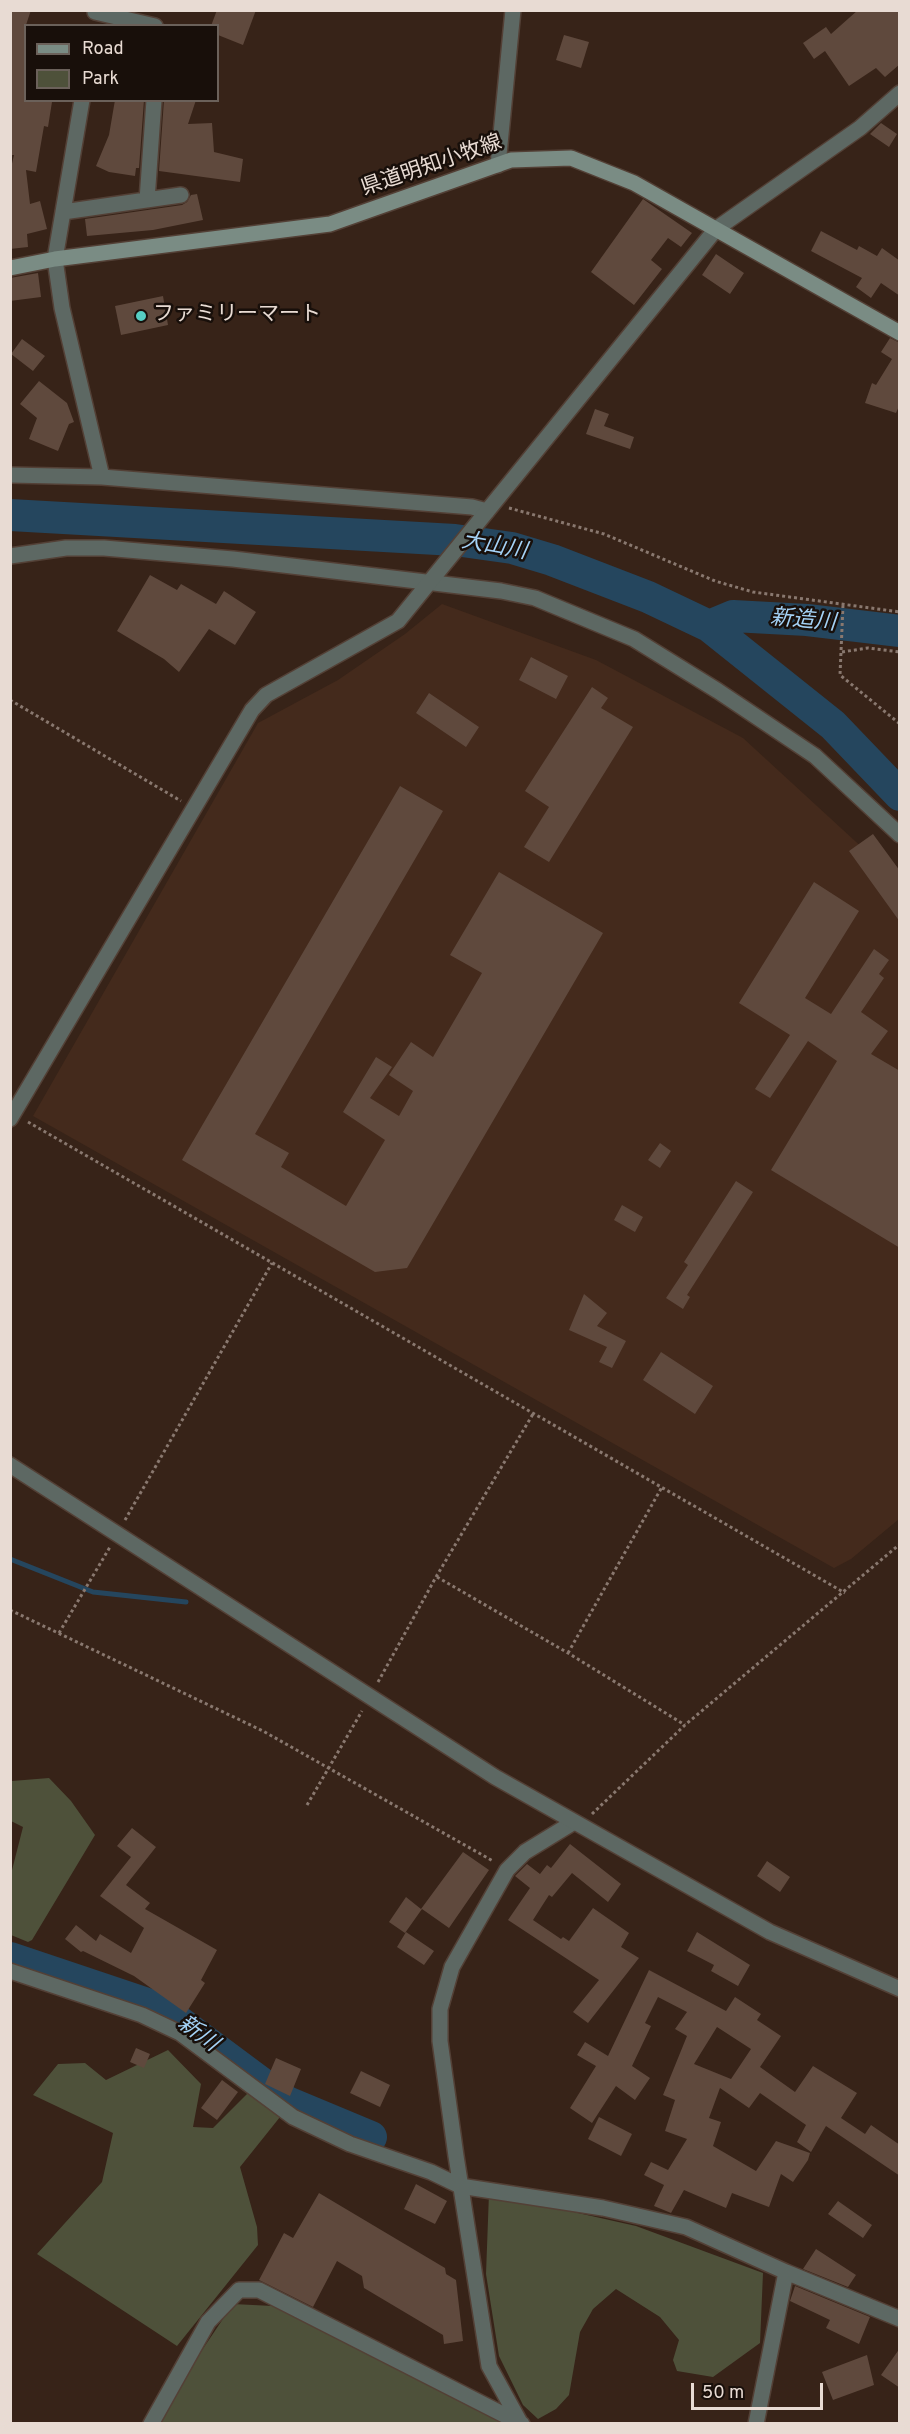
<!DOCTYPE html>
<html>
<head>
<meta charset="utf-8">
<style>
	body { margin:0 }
	#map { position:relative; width:910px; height:2434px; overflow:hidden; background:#372318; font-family:Overpass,sans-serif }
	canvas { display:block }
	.frame { position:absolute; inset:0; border:12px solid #e8dbd3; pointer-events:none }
	.legend { position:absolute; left:24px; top:24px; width:195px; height:78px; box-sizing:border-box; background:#180f0a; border:2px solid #6b615a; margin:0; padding:8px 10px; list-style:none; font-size:18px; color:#e8dbd3 }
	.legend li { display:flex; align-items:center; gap:12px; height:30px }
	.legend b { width:30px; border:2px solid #6b615a }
	.scale { position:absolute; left:691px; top:2383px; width:132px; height:27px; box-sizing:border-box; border:3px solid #e8dbd3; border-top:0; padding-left:8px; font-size:18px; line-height:21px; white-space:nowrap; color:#e8dbd3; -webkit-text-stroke:4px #180f0a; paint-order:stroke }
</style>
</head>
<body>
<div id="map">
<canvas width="910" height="2434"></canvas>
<div class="frame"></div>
<ul class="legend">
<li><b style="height:8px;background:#7a8c84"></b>Road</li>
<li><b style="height:16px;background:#4e513a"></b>Park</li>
</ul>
<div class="scale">50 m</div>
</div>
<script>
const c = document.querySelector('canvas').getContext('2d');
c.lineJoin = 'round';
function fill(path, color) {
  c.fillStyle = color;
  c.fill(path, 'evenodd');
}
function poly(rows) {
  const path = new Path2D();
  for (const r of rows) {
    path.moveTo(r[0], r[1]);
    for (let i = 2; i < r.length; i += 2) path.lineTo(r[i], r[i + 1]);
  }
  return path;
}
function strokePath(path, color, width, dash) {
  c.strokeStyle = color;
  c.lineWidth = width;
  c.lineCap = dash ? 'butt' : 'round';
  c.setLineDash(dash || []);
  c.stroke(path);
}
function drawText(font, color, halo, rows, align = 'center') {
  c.font = font + ' Overpass,"Noto Sans JP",sans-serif';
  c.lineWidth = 5;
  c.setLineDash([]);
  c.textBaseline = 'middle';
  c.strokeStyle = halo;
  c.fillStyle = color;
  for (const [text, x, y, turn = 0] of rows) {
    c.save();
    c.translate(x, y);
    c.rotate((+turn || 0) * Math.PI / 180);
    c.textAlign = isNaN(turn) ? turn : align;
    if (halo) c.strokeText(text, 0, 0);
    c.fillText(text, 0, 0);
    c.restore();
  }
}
const built = poly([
	[442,604,596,660,743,738,867,852,899,892,899,1519,851,1559,834,1568,33,1116,258,723,338,680,405,634]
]);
const green = poly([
	[49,1778,71,1801,95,1835,32,1940,28,1942,11,1935,11,1874,23,1827,11,1821,11,1784,12,1781],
	[168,2050,201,2084,193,2127,213,2128,252,2089,280,2117,240,2167,257,2227,258,2245,177,2346,37,2254,102,2182,113,2133,33,2095,58,2064,85,2063,106,2080],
	[489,2193,636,2226,763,2273,760,2343,713,2377,677,2371,673,2360,679,2340,660,2317,616,2289,593,2309,580,2332,569,2395,556,2409,538,2419,523,2405,499,2356,486,2274],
	[233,2304,273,2306,503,2423,159,2424,194,2362]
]);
const stream = poly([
	[10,1559,93,1592,186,1602]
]);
const river = poly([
	[10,515,455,540,512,548,552,560,648,597,709,626,833,725,900,795],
	[709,626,733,616,807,620,900,631],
	[10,1958,162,2009,287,2102,371,2137]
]);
const building = poly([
	[10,10,31,10,26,25,26,100,52,102,48,127,44,126,36,172,26,170,30,204,40,201,47,229,27,234,28,247,10,249,10,172,14,155,10,155],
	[217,10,256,10,243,45,218,35,218,26,211,26],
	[858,10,900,10,900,64,885,77,876,68,849,86,825,51,814,59,803,43,826,27,831,34],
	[564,35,589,42,581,68,556,60],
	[115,100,144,100,139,168,136,168,135,176,109,172,96,166,109,135],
	[164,100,196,100,188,124,212,123,214,152,243,159,240,182,159,171],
	[881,123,897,134,889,147,870,134],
	[197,194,203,220,153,230,87,236,85,219,182,205,187,202,191,195],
	[643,199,692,233,681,247,668,238,651,260,662,269,634,305,591,272],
	[821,231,857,250,859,246,877,256,882,248,900,261,900,296,881,283,871,298,856,287,862,278,811,251],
	[716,254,744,273,730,294,702,275],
	[38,273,41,297,10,301,10,278],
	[163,296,168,325,121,335,115,306],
	[890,338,900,343,900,404,896,413,865,403,872,383,876,385,892,359,881,352],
	[22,339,45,356,33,371,11,354],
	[39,381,67,403,74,422,69,424,58,451,29,439,37,418,20,404],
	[595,409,609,414,604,426,634,437,630,449,586,434],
	[150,575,177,590,181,584,216,604,224,591,256,612,235,645,209,629,179,672,164,659,117,631],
	[531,657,568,676,556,699,519,680],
	[592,687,608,698,601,708,633,727,549,862,524,847,549,807,525,791],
	[429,693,479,727,466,747,416,713],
	[400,786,443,811,255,1134,289,1153,281,1167,346,1206,385,1140,343,1112,376,1057,392,1067,370,1098,399,1116,413,1091,389,1075,411,1042,433,1057,482,973,450,955,499,872,603,933,407,1268,375,1272,182,1160],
	[873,834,900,871,900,922,849,851],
	[814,882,859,911,805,998,831,1014,874,949,889,960,879,974,884,978,861,1012,888,1031,871,1054,900,1071,900,1248,771,1170,837,1061,808,1041,770,1098,755,1089,790,1035,739,1003],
	[660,1143,671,1151,660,1168,648,1160],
	[736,1181,753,1192,687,1295,690,1297,683,1309,666,1298,688,1265,684,1262],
	[622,1205,643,1217,635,1232,614,1220],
	[584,1294,607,1313,597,1326,626,1341,612,1368,599,1362,607,1347,569,1330],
	[661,1352,713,1386,695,1414,643,1380],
	[132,1828,156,1847,126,1885,150,1903,145,1909,217,1950,201,1980,205,1983,186,2013,134,1976,83,1951,81,1952,65,1939,76,1925,96,1941,100,1934,131,1953,144,1928,100,1896,131,1857,117,1846],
	[570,1844,621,1884,608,1902,572,1873,552,1897,549,1895,533,1920,561,1939,563,1937,569,1941,593,1908,629,1933,621,1947,639,1958,588,2023,573,2012,599,1980,508,1920,530,1888,515,1876,527,1864,540,1874,547,1865,551,1868],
	[463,1852,489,1870,449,1928,422,1909,405,1933,389,1922,406,1897,421,1909],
	[767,1861,790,1877,780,1892,757,1876],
	[406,1932,434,1951,424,1965,397,1947],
	[697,1932,750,1965,738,1986,711,1971,714,1965,687,1951],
	[649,1970,726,2011,735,1997,761,2014,757,2020,781,2036,760,2067,795,2092,813,2066,857,2093,841,2118,865,2134,871,2125,900,2145,900,2176,826,2126,811,2152,797,2142,806,2125,760,2093,749,2108,720,2088,709,2118,721,2122,713,2146,756,2171,776,2141,810,2153,808,2160,793,2182,781,2174,769,2207,732,2193,726,2208,684,2190,671,2213,654,2206,664,2185,644,2175,651,2162,668,2170,687,2139,665,2131,675,2100,663,2095,687,2036,675,2029,687,2012,658,1997,645,2023,651,2026,632,2066,650,2078,635,2100,616,2086,592,2123,570,2108,596,2066,577,2055,585,2042,608,2056],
	[717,2027,751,2049,731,2079,694,2064],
	[136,2048,150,2054,144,2068,130,2062],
	[276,2058,301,2069,290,2096,265,2084],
	[361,2071,390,2085,380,2107,350,2093],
	[222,2080,238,2092,217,2120,201,2108],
	[599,2117,632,2134,621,2156,588,2139],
	[416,2184,447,2201,435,2224,404,2209],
	[319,2193,445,2268,446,2274,456,2280,463,2341,444,2344,443,2335,364,2288,362,2276,337,2261,313,2307,259,2280,284,2233,293,2238],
	[838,2201,872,2225,863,2238,828,2214],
	[816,2249,856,2275,848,2287,803,2269],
	[795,2286,870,2317,859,2344,826,2328,830,2320,790,2301],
	[900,2348,900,2388,881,2375],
	[867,2355,874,2385,833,2400,822,2372]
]);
const path = poly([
	[509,508,604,534,715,581,753,592,900,612],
	[843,605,840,675,900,724],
	[842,652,868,648,900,652],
	[10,700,181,801],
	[28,1122,845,1593],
	[125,1520,272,1263],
	[437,1577,568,1653,685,1725],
	[10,1610,263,1731,493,1861],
	[59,1633,110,1547],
	[568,1653,662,1487],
	[378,1682,436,1577,533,1414],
	[307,1805,362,1711],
	[592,1814,685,1725,900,1544]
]);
const minor = poly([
	[95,12,155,26],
	[82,100,55,259,62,308,102,477],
	[498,165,513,10],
	[147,200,154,100],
	[63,212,181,195],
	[716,229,860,128,900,93],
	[10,475,102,477,472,507,487,511],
	[10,556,66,548,104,548,233,559,501,591,535,598,634,639,718,691,815,756,900,835],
	[10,1971,142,2015,180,2033,293,2117,350,2144,431,2172,460,2186,603,2208,686,2227,786,2272,900,2319],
	[151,2424,208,2322,239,2290,259,2290,522,2424],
	[521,2424,489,2366,456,2156,440,2041,440,2009,452,1967,507,1870,525,1852,574,1822],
	[756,2424,786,2272]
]);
const tertiary = poly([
	[10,1119,252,710,266,695,398,621,716,229],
	[10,1465,495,1777,770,1932,900,1989]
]);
const secondary = poly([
	[10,268,55,259,330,224,511,160,571,158,634,183,900,333]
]);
const markers = [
	[141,316,6,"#56cec3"]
];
const streetNames = [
	["県道明知小牧線",432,167,-19]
];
const poiNames = [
	["ファミリーマート",153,316]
];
const waterNames = [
	["大山川",494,548,10],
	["新造川",803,622,5],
	["新川",197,2035,36]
];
fill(built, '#442a1c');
fill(green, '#4e513a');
strokePath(stream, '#25465e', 5);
strokePath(river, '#25465e', 32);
fill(building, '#5f493d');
strokePath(minor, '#534036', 18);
strokePath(tertiary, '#534036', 18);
strokePath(secondary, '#534036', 18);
strokePath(path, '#89786f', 3, [3, 3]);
strokePath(minor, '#5d6863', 15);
strokePath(tertiary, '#5d6863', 15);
strokePath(secondary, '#7a8c84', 15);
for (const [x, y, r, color] of markers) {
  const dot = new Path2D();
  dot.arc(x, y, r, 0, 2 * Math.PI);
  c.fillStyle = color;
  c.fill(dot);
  strokePath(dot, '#180f0a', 2);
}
drawText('21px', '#e8dbd3', '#180f0a', streetNames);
drawText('21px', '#e8dbd3', '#180f0a', poiNames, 'left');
drawText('italic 22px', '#a4d2f6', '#180f0a', waterNames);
</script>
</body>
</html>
